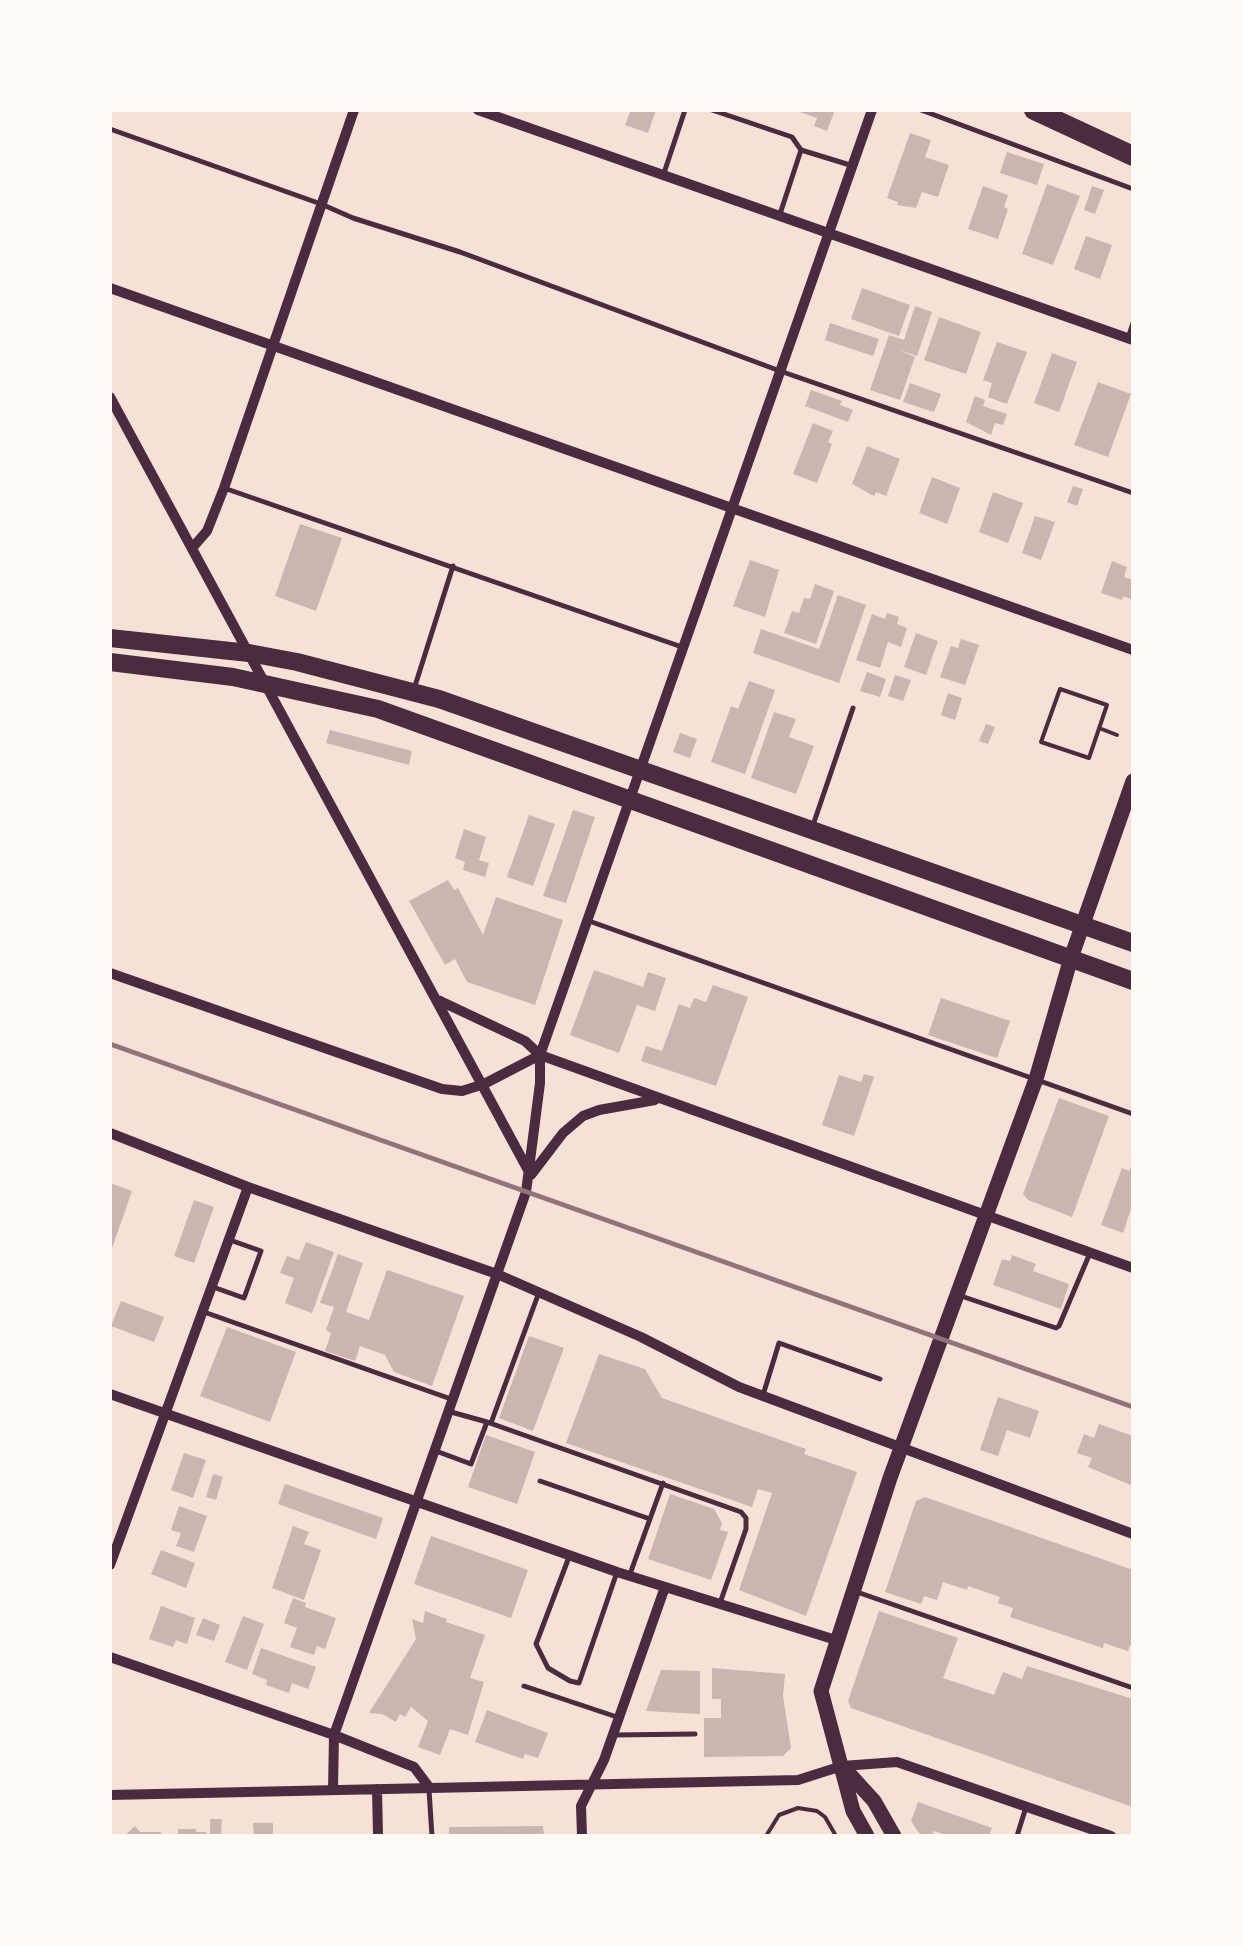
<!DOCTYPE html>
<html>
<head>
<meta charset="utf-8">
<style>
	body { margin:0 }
	#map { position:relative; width:1243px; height:1946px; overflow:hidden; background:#f7e1d7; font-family:"DM Sans",sans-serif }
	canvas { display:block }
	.frame { position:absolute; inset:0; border:112px solid #fffaf5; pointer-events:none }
</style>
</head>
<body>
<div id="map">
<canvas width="1243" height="1946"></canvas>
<div class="frame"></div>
</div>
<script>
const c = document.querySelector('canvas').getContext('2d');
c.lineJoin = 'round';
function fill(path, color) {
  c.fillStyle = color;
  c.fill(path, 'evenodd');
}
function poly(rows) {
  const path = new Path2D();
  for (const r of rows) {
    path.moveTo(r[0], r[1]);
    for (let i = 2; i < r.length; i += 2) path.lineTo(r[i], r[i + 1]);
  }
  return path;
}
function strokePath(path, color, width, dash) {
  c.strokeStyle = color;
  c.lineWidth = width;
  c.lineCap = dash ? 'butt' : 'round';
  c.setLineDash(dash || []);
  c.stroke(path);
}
const building = poly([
	[631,110,656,110,648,133,625,125],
	[835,110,827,131,814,126,817,118,797,111],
	[910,133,931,140,925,157,949,165,938,197,922,192,916,208,897,205,898,202,887,198],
	[1007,152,1044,164,1037,185,1000,173],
	[1047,184,1080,196,1053,265,1022,254],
	[983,186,1008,195,1004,207,1008,209,998,239,968,229],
	[1092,186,1104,190,1095,214,1084,210],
	[1086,236,1112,245,1100,279,1074,269],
	[862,288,910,305,899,336,851,319],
	[915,306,932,312,917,356,899,350,915,357,900,400,870,390,889,335,904,340],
	[939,317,981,332,966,374,924,360],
	[830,323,879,339,873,356,825,340],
	[997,342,1027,352,1007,404,988,397,992,383,983,380],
	[1052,353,1077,362,1059,412,1034,403],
	[1098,382,1131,394,1108,457,1074,445],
	[910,383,941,394,934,412,903,402],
	[811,390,842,401,840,405,853,410,848,422,805,406],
	[975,396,985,400,983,406,1007,414,1003,425,995,423,991,435,966,422],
	[813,423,833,431,828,442,832,444,817,483,793,474],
	[867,446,900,459,886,496,876,492,874,496,852,484],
	[932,477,960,488,947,524,919,513],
	[1073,486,1083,489,1077,506,1067,502],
	[993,492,1023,503,1008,543,979,532],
	[1035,516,1055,522,1041,560,1022,553],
	[300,524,342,538,316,611,275,596],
	[750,560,779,570,765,617,733,606],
	[1112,561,1127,567,1124,577,1133,580,1133,600,1123,596,1122,600,1101,593],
	[815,584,834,591,816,644,784,633,792,611,799,613,804,598,810,599],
	[838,595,866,605,839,683,753,653,761,629,819,649],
	[887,613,899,617,897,624,907,628,901,647,888,642,880,668,856,660,872,614,885,619],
	[916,633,938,641,926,675,904,667],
	[961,639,979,645,965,685,940,677,951,646,958,648],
	[867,672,886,679,880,697,860,691],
	[895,675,911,680,903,701,888,696],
	[749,681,775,690,745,774,711,762,731,706,738,709],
	[948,693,962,698,955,720,941,715],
	[774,712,796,719,789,737,814,746,796,794,751,778],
	[986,724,995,727,988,744,979,741],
	[330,730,412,751,409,765,326,743],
	[680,733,697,739,690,758,673,752],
	[573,810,595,817,566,903,543,896],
	[529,815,555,824,533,886,507,877],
	[464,829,486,837,479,860,489,863,485,877,463,870,465,862,455,858],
	[448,880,454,890,458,888,483,935,496,897,563,920,535,1005,467,982,455,959,445,965,409,901],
	[594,970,643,987,648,972,666,978,655,1011,637,1005,619,1053,570,1035],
	[713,985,748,997,716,1086,641,1061,646,1046,662,1051,679,1004,690,1008,694,998,706,1002],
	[941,998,1010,1021,997,1058,928,1035],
	[864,1074,874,1077,854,1136,822,1125,839,1075,861,1082],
	[1059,1098,1109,1116,1072,1217,1028,1200,1023,1194],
	[1133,1162,1133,1203,1123,1233,1101,1225,1122,1168,1129,1171],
	[110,1183,132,1191,111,1251,110,1251],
	[194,1200,214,1207,194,1263,174,1256],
	[306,1242,334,1252,312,1313,285,1303,294,1278,280,1273,287,1256,299,1260],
	[338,1254,363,1263,346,1312,369,1320,387,1270,464,1296,432,1386,394,1372,385,1355,360,1346,355,1361,325,1351,331,1333,326,1330,334,1307,320,1303],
	[1012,1255,1036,1264,1033,1271,1069,1284,1061,1309,993,1285,1002,1259,1010,1261],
	[121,1301,164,1317,154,1342,111,1326],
	[227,1327,296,1352,270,1422,200,1396],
	[529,1336,564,1348,533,1431,499,1418],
	[599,1354,645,1369,662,1398,806,1449,804,1454,857,1472,806,1616,739,1590,772,1493,758,1489,752,1507,566,1443],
	[998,1397,1039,1411,1030,1438,1007,1430,998,1456,980,1450],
	[1099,1424,1133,1436,1133,1486,1088,1467,1092,1458,1077,1453,1084,1434,1094,1438],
	[486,1435,535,1452,517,1504,468,1487],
	[184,1453,206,1460,193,1498,171,1490],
	[213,1474,223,1477,216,1500,206,1497],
	[285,1484,383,1518,376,1539,278,1504],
	[670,1494,714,1509,722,1523,720,1530,728,1532,711,1580,648,1559],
	[925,1497,1133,1570,1133,1647,1130,1645,1128,1651,1104,1643,1103,1648,1010,1617,1013,1608,998,1603,1000,1597,968,1586,967,1590,943,1582,937,1600,924,1596,921,1604,885,1592,916,1501],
	[179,1506,207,1516,194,1552,176,1546,181,1533,171,1530],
	[293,1526,309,1532,304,1544,321,1550,304,1600,272,1588],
	[431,1536,528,1570,511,1618,414,1584],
	[161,1550,195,1563,186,1588,151,1574],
	[293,1598,306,1603,305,1607,336,1618,325,1649,317,1646,314,1655,290,1647,297,1628,284,1623],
	[161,1606,195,1618,187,1644,176,1640,173,1647,149,1639],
	[425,1611,447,1619,446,1622,485,1635,470,1678,484,1682,468,1735,450,1729,440,1755,418,1747,428,1721,411,1707,405,1717,400,1714,396,1722,382,1714,369,1713,416,1639,412,1619,423,1623],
	[879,1611,958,1638,943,1678,994,1695,1003,1672,1022,1679,1027,1666,1133,1699,1133,1807,851,1708,848,1701],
	[243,1616,264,1624,247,1670,225,1662],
	[203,1618,220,1625,214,1641,196,1635],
	[261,1648,316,1667,308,1689,292,1683,289,1693,266,1685,267,1680,252,1674],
	[712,1668,785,1674,783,1696,791,1748,783,1756,704,1757,704,1718,721,1718,721,1699,712,1699],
	[661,1670,700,1671,700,1714,646,1711],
	[487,1710,548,1733,538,1758,525,1754,523,1759,475,1742],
	[918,1802,992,1828,989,1836,948,1836,934,1831,932,1836,921,1836,911,1821],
	[210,1819,222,1819,221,1836,210,1836],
	[253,1823,273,1823,273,1836,254,1836],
	[135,1826,140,1832,161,1832,162,1836,124,1836],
	[543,1826,544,1836,449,1836,449,1827],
	[178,1829,196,1829,196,1832,206,1832,207,1836,178,1836]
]);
const path = poly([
	[1060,689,1107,705,1089,758,1041,742,1060,689],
	[1099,728,1117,735],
	[766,1836,779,1815,798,1808,817,1811,825,1817,836,1836]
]);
const service = poly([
	[712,110,792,137,801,150,850,165],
	[921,110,1133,189],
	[110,129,321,204,353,218,460,252,780,371,1133,493],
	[664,173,685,110],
	[780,214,801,150],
	[1128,338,1133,323],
	[224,488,682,647],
	[414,689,453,566],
	[812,828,853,708],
	[589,921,1133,1114],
	[213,1287,244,1298,261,1251,230,1240],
	[958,1295,1056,1328,1059,1326,1090,1253],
	[204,1312,451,1399],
	[763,1395,779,1343,880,1379],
	[451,1412,487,1422,741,1512,746,1518,746,1529,720,1603],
	[491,1423,538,1295],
	[436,1451,471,1464,487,1422],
	[540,1481,650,1519],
	[569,1557,536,1644,548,1668,570,1681,579,1683,617,1572],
	[630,1574,663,1483],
	[857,1592,1133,1688],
	[524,1686,620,1718],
	[614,1735,695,1734],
	[429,1790,432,1836],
	[1017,1836,1026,1807]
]);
const minor = poly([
	[478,110,1133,340],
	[110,288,1133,650],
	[110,397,528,1170],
	[193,547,207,531,224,488,354,110],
	[110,973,442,1089,462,1091,484,1084,540,1055,1133,1268],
	[438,1000,525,1041,540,1055],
	[110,1133,248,1187,497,1274,641,1337,739,1387,1133,1534],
	[531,1175,563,1133,583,1116,599,1110,655,1100],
	[110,1394,617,1572,836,1640],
	[110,1565,248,1187],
	[110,1657,334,1735,414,1767,429,1787],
	[377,1789,378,1836],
	[333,1790,334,1735,526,1192,540,1083,540,1055,872,110],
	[110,1795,798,1780,842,1766,897,1762,1111,1836],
	[582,1836,581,1806,604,1760,665,1587]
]);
const secondary = poly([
	[843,1767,874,1801,894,1836],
	[867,1836,853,1811,821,1691,890,1478,1036,1079,1071,958,1133,781]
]);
const primary = poly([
	[110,638,249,653,297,662,439,699,1133,943],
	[110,662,233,677,378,709,1133,981]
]);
const motorway = poly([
	[1034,110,1133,156]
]);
const rail = poly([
	[110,1044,1133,1407]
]);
fill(building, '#ccb4b1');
strokePath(path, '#4a2c40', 4);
strokePath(service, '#4a2c40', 5);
strokePath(minor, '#4a2c40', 10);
strokePath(secondary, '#4a2c40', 15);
strokePath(primary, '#4a2c40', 18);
strokePath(motorway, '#4a2c40', 20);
strokePath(rail, '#8f747c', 5);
</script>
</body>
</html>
